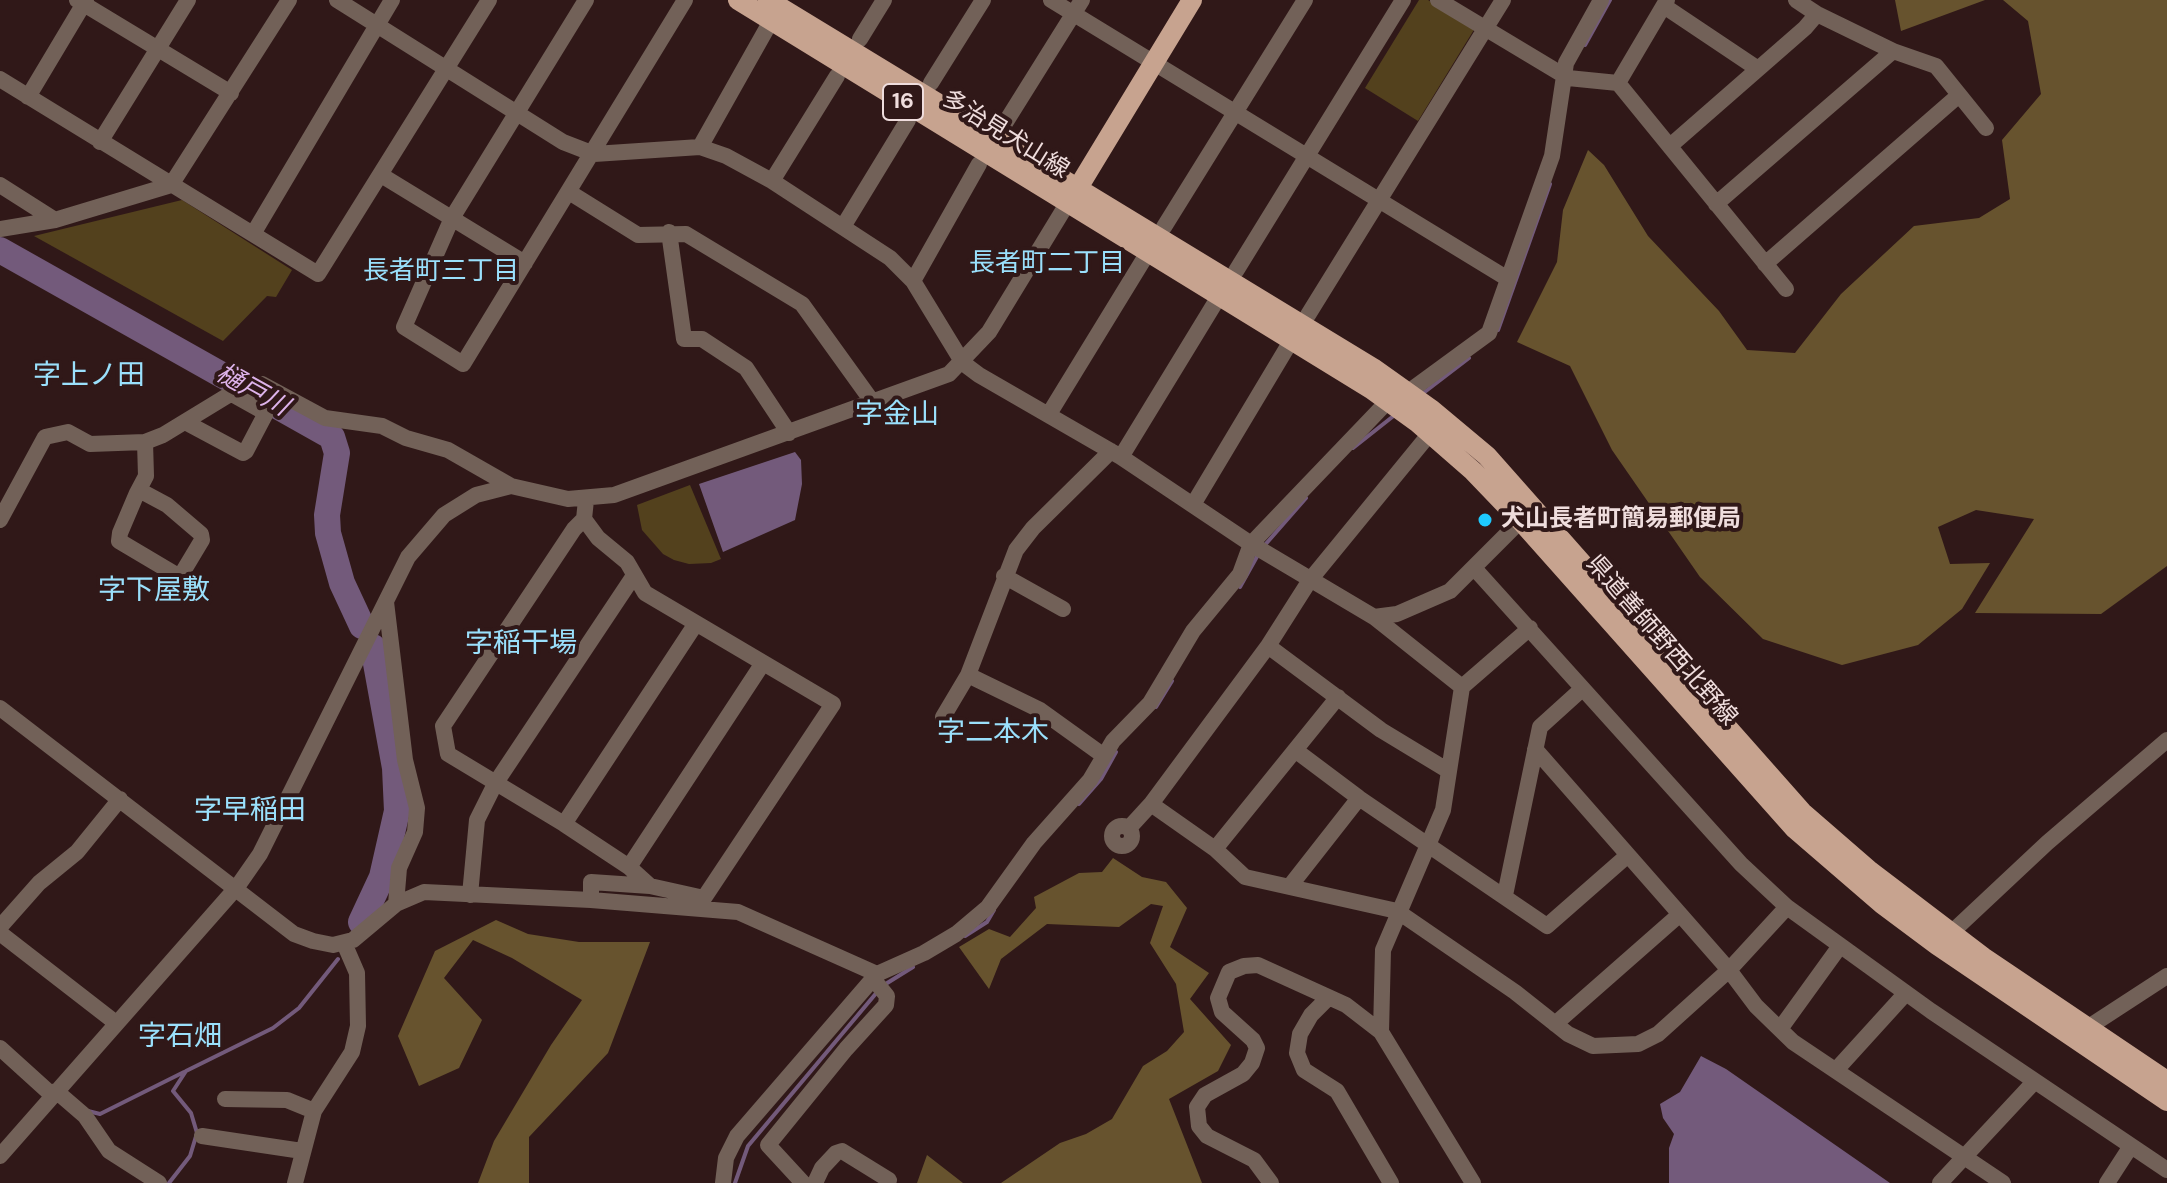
<!DOCTYPE html>
<html>
<head>
<meta charset="utf-8">
<style>
	body { margin:0 }
	canvas { display:block; background:#301818 }
</style>
</head>
<body>
<canvas width="2167" height="1183"></canvas>
<script>
const c = document.querySelector('canvas').getContext('2d');
c.lineJoin = 'round';
function fill(path, color) {
  c.fillStyle = color;
  c.fill(path, 'evenodd');
}
function poly(rows) {
  const path = new Path2D();
  for (const r of rows) {
    if (r.length === 3) {
      path.moveTo(r[0] + r[2], r[1]);
      path.arc(r[0], r[1], r[2], 0, 2 * Math.PI);
      continue;
    }
    path.moveTo(r[0], r[1]);
    for (let i = 2; i < r.length; i += 2) path.lineTo(r[i], r[i + 1]);
  }
  return path;
}
function strokePath(path, color, width, dash) {
  c.strokeStyle = color;
  c.lineWidth = width;
  c.lineCap = dash ? 'butt' : 'round';
  c.setLineDash(dash || []);
  c.stroke(path);
}
function drawText(font, color, halo, rows, align = 'center') {
  c.font = font + ' "DM Sans","Noto Sans JP",sans-serif';
  c.lineWidth = 8;
  c.setLineDash([]);
  c.textBaseline = 'middle';
  c.strokeStyle = halo;
  c.fillStyle = color;
  for (const [text, x, y, turn = 0] of rows) {
    c.save();
    c.translate(x, y);
    c.rotate((+turn || 0) * Math.PI / 180);
    c.textAlign = isNaN(turn) ? turn : align;
    if (halo) c.strokeText(text, 0, 0);
    c.fillText(text, 0, 0);
    c.restore();
  }
}
const green = poly([
	[1419,0,1428,0,1475,28,1418,121,1365,88],
	[182,200,292,270,276,297,267,296,223,341,34,236],
	[690,485,721,559,711,563,689,564,674,560,663,554,642,530,637,505]
]);
const forest = poly([
	[1895,0,1985,0,1901,31],
	[2003,0,2167,0,2167,566,2101,614,1975,613,2034,519,1976,510,1938,527,1950,564,1990,563,1962,609,1918,645,1842,665,1763,639,1700,577,1612,450,1570,366,1517,342,1557,262,1563,210,1588,150,1604,165,1648,236,1719,311,1747,350,1795,353,1841,294,1914,226,1979,218,2010,199,2002,140,2041,94,2028,21],
	[1113,858,1142,877,1166,882,1187,908,1170,947,1209,973,1190,999,1231,1045,1218,1071,1169,1099,1202,1183,1001,1183,1060,1143,1086,1134,1112,1119,1143,1066,1167,1051,1184,1032,1176,984,1150,943,1163,906,1151,904,1119,927,1047,924,1001,959,989,989,959,947,989,929,1010,937,1036,908,1034,897,1079,873,1102,872],
	[496,920,528,934,579,942,650,942,608,1053,529,1137,529,1183,478,1183,494,1141,551,1045,582,1000,512,958,473,940,444,978,482,1020,459,1068,419,1086,398,1036,435,951],
	[927,1155,963,1183,917,1183]
]);
const water = poly([
	[795,452,801,460,802,484,795,520,723,552,699,484],
	[1701,1056,1726,1069,1890,1183,1669,1183,1669,1148,1674,1134,1663,1118,1660,1104,1680,1092]
]);
const stream = poly([
	[1585,45,1610,0],
	[1498,330,1550,184],
	[1422,394,1469,358],
	[1353,448,1396,414],
	[1264,546,1306,498],
	[1240,587,1259,553],
	[1156,707,1172,681],
	[1079,804,1101,779,1116,752],
	[965,936,987,922,994,910],
	[884,985,913,967],
	[88,1111,100,1114,184,1072],
	[169,1183,190,1156,197,1133,191,1113,173,1091,186,1071,273,1028,299,1008,338,959],
	[735,1183,748,1146,878,991]
]);
const river = poly([
	[0,250,332,437,337,453,327,515,328,533,342,583,362,626],
	[361,922,382,877,397,811,395,768,373,647]
]);
const minor = poly([
	[77,0,231,93],
	[337,0,563,142,594,154,700,147,726,156,772,181,890,258,913,281,963,363,979,375,1121,457,1251,544,1374,617,1462,687],
	[586,0,452,218,404,327,463,364,685,0],
	[1051,0,1508,279],
	[1438,0,1568,78,1618,83,1786,289],
	[1796,0,1817,14,1893,51,1936,66,1986,128],
	[1664,6,1758,69],
	[860,39,884,0],
	[0,79,318,274,489,0],
	[931,83,983,0],
	[1618,83,1667,0],
	[28,97,86,0],
	[1002,128,1082,0],
	[100,142,188,0],
	[1670,146,1805,28,1817,14],
	[700,147,771,21],
	[381,175,525,263],
	[772,181,837,76],
	[0,185,55,220],
	[569,192,638,235,686,234,802,304,874,404],
	[1716,204,1893,51],
	[844,225,908,120],
	[1164,227,1305,0],
	[0,229,55,220,171,185,289,0],
	[669,232,684,339,702,339,746,368,789,433],
	[253,234,392,0],
	[1765,264,1959,95],
	[1236,271,1403,0],
	[913,281,979,164],
	[1308,315,1503,0],
	[1407,393,1489,333,1552,156,1566,63,1601,0],
	[1049,414,1147,254],
	[185,422,243,453,246,451,266,413,232,394],
	[1427,437,1310,580,1268,646,1151,804,1215,849,1245,877,1397,911,1515,992,1568,1034,1593,1046,1638,1044,1658,1034,1729,970,1787,907],
	[1121,457,1215,303],
	[139,490,167,505,201,534,202,540,181,575,178,576,119,541,120,533,137,493,146,476,145,442],
	[1194,503,1291,341],
	[584,519,598,538,627,562,645,593,833,704,704,898,650,886,629,867,564,824,448,754,443,726,574,529,584,519,586,500],
	[0,520,45,437,68,432,90,444,145,442,163,435,227,396,262,384,325,418,382,426,406,438,448,450,511,486],
	[1475,569,1741,864,1787,907,1931,1011,2167,1170],
	[1004,576,1063,609],
	[386,602,405,760,417,808,415,832,399,868,396,904],
	[1374,617,1397,614,1450,591,1529,512],
	[1268,646,1381,730,1447,770],
	[968,675,1040,710,1104,756],
	[0,708,294,934,313,941,333,945,353,940,396,904,424,892,591,900,738,912,877,974],
	[943,717,968,675,1016,550,1033,528,1111,451],
	[1535,749,1729,970,1756,1006,1793,1042,2003,1183],
	[1295,750,1359,798,1547,926,1628,855],
	[564,824,695,625],
	[1122,836,10],
	[1129,828,1151,804],
	[1215,849,1338,697],
	[629,867,763,663],
	[1290,886,1359,798],
	[470,895,477,820,495,784,633,577],
	[1505,895,1540,727,1582,689],
	[591,900,591,882,650,886],
	[0,927,39,883,77,852,120,799],
	[0,933,116,1023],
	[1951,933,2047,843,2167,740],
	[1328,998,1311,1015,1300,1034,1297,1053,1304,1070,1337,1091,1391,1183],
	[1555,1024,1679,915],
	[1780,1029,1840,946],
	[1381,1032,1383,950,1443,810,1462,687,1530,628],
	[2081,1032,2167,976],
	[0,1048,52,1095],
	[1836,1070,1906,993],
	[56,1091,85,1116,109,1151,159,1183],
	[225,1099,287,1100,314,1111],
	[202,1136,302,1151],
	[0,1156,237,887,260,854,408,557,444,515,476,495,511,486,568,499,614,495,949,374,989,332,1067,204],
	[295,1183,314,1111,352,1052,358,1026,357,973,344,943],
	[723,1183,726,1158,737,1136,877,974,924,953,956,934,988,907,1034,843,1090,780,1113,741,1150,703,1193,631,1240,574,1251,544,1388,401],
	[803,1183,768,1145,846,1049,886,1005,887,996,874,980],
	[815,1183,822,1168,836,1153,842,1151,889,1180],
	[1271,1183,1254,1160,1207,1136,1199,1126,1197,1107,1205,1095,1243,1074,1252,1063,1257,1048,1253,1040,1222,1012,1218,998,1229,972,1244,966,1258,965,1346,1005,1381,1032,1473,1183],
	[1940,1183,2035,1081],
	[2107,1183,2131,1146]
]);
const major = poly([
	[738,0,1371,389,1418,423,1473,471,1521,521,1795,829,1882,904,1937,945,2167,1101],
	[768,0,1373,368,1432,410,1487,456,1802,812,1870,871,1983,957,2167,1081],
	[1070,201,1192,0]
]);
const markers = [
	[1485,520,8,"#1ec9fd"]
];
const shields = [
	[903,102,40]
];
const shieldNames = [
	["16",903,102]
];
const streetNames = [
	["多治見犬山線",1005,135,32],
	["県道善師野西北野線",1661,641,49]
];
const poiNames = [
	["犬山長者町簡易郵便局",1501,520]
];
const neighbourhoodNames = [
	["長者町二丁目",1047,264],
	["長者町三丁目",441,272]
];
const waterNames = [
	["樋戸川",252,391,29]
];
const quarterNames = [
	["字上ノ田",89,377],
	["字金山",897,416],
	["字下屋敷",154,592],
	["字稲干場",521,645],
	["字二本木",993,734],
	["字早稲田",250,812],
	["字石畑",180,1038]
];
fill(green, '#53411d');
fill(forest, '#67532e');
fill(water, '#735a7b');
strokePath(stream, '#735a7b', 4);
strokePath(river, '#735a7b', 26);
strokePath(minor, '#726158', 16);
strokePath(major, '#c7a38f', 20);
for (const [x, y, r, color] of markers) {
  const dot = new Path2D();
  dot.arc(x, y, r, 0, 2 * Math.PI);
  c.fillStyle = color;
  c.fill(dot);
  strokePath(dot, '#301818', 3);
}
for (const [x, y, w] of shields) {
  const box = new Path2D();
  box.roundRect(x - w / 2, y - 18, w, 36, 6);
  c.fillStyle = '#301818';
  c.fill(box);
  strokePath(box, '#efdddd', 2);
}
drawText('bold 22px', '#efdddd', null, shieldNames);
drawText('24px', '#efdddd', '#301818', streetNames);
drawText('bold 24px', '#efdddd', '#301818', poiNames, 'left');
drawText('26px', '#9ae0fc', '#301818', neighbourhoodNames);
drawText('italic 26px', '#ddb3ea', '#301818', waterNames);
drawText('28px', '#9ae0fc', '#301818', quarterNames);
</script>
</body>
</html>
